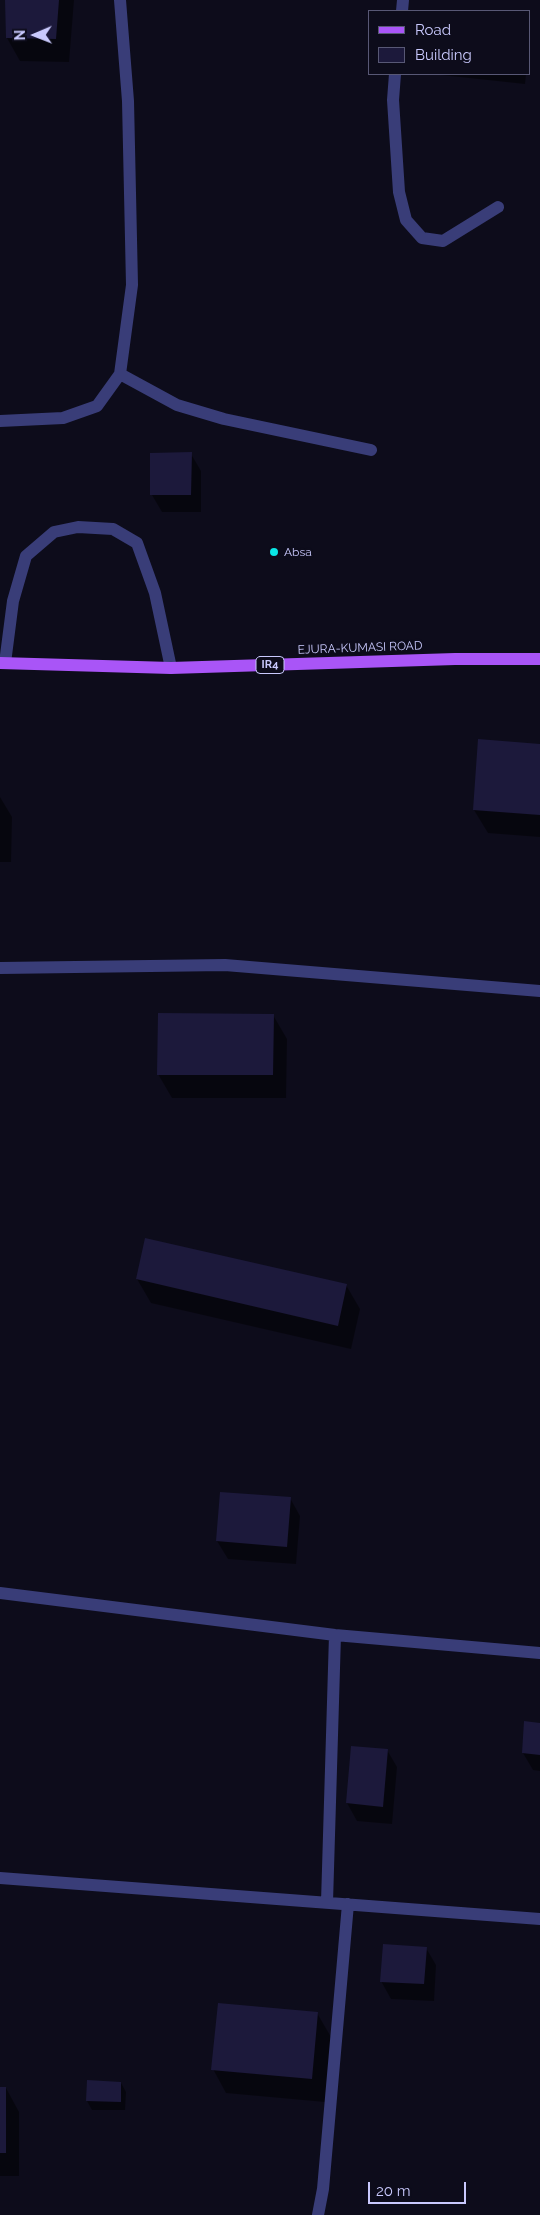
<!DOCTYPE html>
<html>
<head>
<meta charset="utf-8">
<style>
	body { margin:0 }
	#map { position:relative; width:540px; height:2215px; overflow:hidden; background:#0d0c1b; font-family:Raleway,sans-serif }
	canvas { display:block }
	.legend { position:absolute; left:368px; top:10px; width:162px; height:65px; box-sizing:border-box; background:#0d0c1b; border:1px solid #585875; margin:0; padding:6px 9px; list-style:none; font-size:15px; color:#c9c9fd }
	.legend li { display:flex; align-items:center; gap:10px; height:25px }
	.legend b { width:25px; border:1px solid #585875 }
	.north { position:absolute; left:10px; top:10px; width:50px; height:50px; -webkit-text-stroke:4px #0d0c1b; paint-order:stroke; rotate:269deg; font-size:14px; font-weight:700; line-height:20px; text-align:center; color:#c9c9fd }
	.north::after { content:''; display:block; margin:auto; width:18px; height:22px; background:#c9c9fd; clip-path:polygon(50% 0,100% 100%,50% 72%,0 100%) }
	.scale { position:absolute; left:368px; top:2182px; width:98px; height:22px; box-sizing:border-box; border:2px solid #c9c9fd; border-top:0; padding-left:6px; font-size:15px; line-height:18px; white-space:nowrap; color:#c9c9fd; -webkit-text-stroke:4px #0d0c1b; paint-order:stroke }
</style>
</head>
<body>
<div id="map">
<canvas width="540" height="2215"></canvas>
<ul class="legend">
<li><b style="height:6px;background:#a955f7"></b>Road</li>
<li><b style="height:14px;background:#1c193b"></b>Building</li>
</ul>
<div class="north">N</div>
<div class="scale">20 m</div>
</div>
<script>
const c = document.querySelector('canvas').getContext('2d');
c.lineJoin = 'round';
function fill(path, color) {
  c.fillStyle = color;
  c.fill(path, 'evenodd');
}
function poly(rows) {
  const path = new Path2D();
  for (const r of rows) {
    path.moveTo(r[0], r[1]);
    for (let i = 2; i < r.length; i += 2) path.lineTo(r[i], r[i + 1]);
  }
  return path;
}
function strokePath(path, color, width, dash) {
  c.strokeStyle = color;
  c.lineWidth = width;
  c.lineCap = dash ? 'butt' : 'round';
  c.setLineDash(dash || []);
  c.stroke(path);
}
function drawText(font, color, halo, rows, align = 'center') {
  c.font = font + ' Raleway,sans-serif';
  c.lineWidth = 4.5;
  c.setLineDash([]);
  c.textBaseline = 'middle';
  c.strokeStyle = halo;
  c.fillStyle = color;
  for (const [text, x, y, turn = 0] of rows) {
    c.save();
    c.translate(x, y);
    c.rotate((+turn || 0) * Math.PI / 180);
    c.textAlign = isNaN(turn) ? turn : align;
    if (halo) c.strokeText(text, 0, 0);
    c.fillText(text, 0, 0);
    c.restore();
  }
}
const shadow = poly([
	[6,0,74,0,69,62,20,61,7,38],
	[432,74,526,74,525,84],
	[191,454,201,471,201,512,162,512,152,495],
	[540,745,540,837,488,833,474,810],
	[0,797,12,817,11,862,0,862],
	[273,1015,287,1039,286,1098,172,1098,158,1074],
	[137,1279,346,1285,360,1309,351,1349,151,1303],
	[221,1494,290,1498,300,1516,296,1564,228,1559,217,1541],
	[525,1723,540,1724,540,1771,533,1770,523,1753],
	[352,1747,387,1750,397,1767,392,1824,357,1821,347,1803],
	[426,1948,436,1965,434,2001,391,1999,381,1981],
	[317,2013,331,2037,325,2102,226,2093,213,2069],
	[121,2083,126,2092,125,2110,92,2110,87,2101],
	[0,2088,6,2088,19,2112,19,2176,0,2176]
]);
const building = poly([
	[5,0,59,0,56,39,6,38],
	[192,452,191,495,150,495,150,453],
	[478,739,540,744,540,815,473,810],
	[158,1013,274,1014,273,1075,157,1075],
	[145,1238,347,1284,338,1326,136,1279],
	[220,1492,291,1497,287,1547,216,1541],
	[524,1721,540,1723,540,1755,522,1753],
	[351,1746,388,1749,383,1807,346,1803],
	[383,1944,427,1947,424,1984,380,1982],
	[218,2003,318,2012,312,2079,211,2070],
	[87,2080,121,2082,121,2102,86,2101],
	[0,2087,6,2087,6,2153,0,2153]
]);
const service = poly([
	[5,663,13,601,26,556,54,532,78,527,113,529,137,543,155,593,171,668]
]);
const minor = poly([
	[402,11,403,0],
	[395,74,393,100,399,192,406,220,422,238,443,241,498,207],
	[120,374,177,405,224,419,371,450],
	[0,421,63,418,97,406,120,374,132,285,128,101,120,0],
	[0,968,225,965,540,991],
	[0,1593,335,1635,540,1653],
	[0,1878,540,1919],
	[327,1902,335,1635],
	[318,2215,323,2189,348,1904]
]);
const primary = poly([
	[0,663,171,668,455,659,540,659]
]);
const markers = [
	[274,552,5,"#0ae7e6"]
];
const shields = [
	[270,665,28]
];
const shieldNames = [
	["IR4",270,665]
];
const poiNames = [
	["Absa",284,552]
];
const streetNames = [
	["EJURA-KUMASI ROAD",360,648,-2]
];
fill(shadow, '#0007');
fill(building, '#1c193b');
strokePath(service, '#393d78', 12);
strokePath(minor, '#393d78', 12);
strokePath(primary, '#a955f7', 12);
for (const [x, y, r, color] of markers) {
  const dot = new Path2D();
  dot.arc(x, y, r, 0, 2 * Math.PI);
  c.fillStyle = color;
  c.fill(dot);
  strokePath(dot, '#0d0c1b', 2);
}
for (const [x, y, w] of shields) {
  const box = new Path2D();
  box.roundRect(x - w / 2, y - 8.5, w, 17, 4);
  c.fillStyle = '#0d0c1b';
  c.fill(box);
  strokePath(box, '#c9c9fd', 1);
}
drawText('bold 11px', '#c9c9fd', null, shieldNames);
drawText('12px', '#c9c9fd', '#0d0c1b', poiNames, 'left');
drawText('12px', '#c9c9fd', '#0d0c1b', streetNames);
</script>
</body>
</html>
